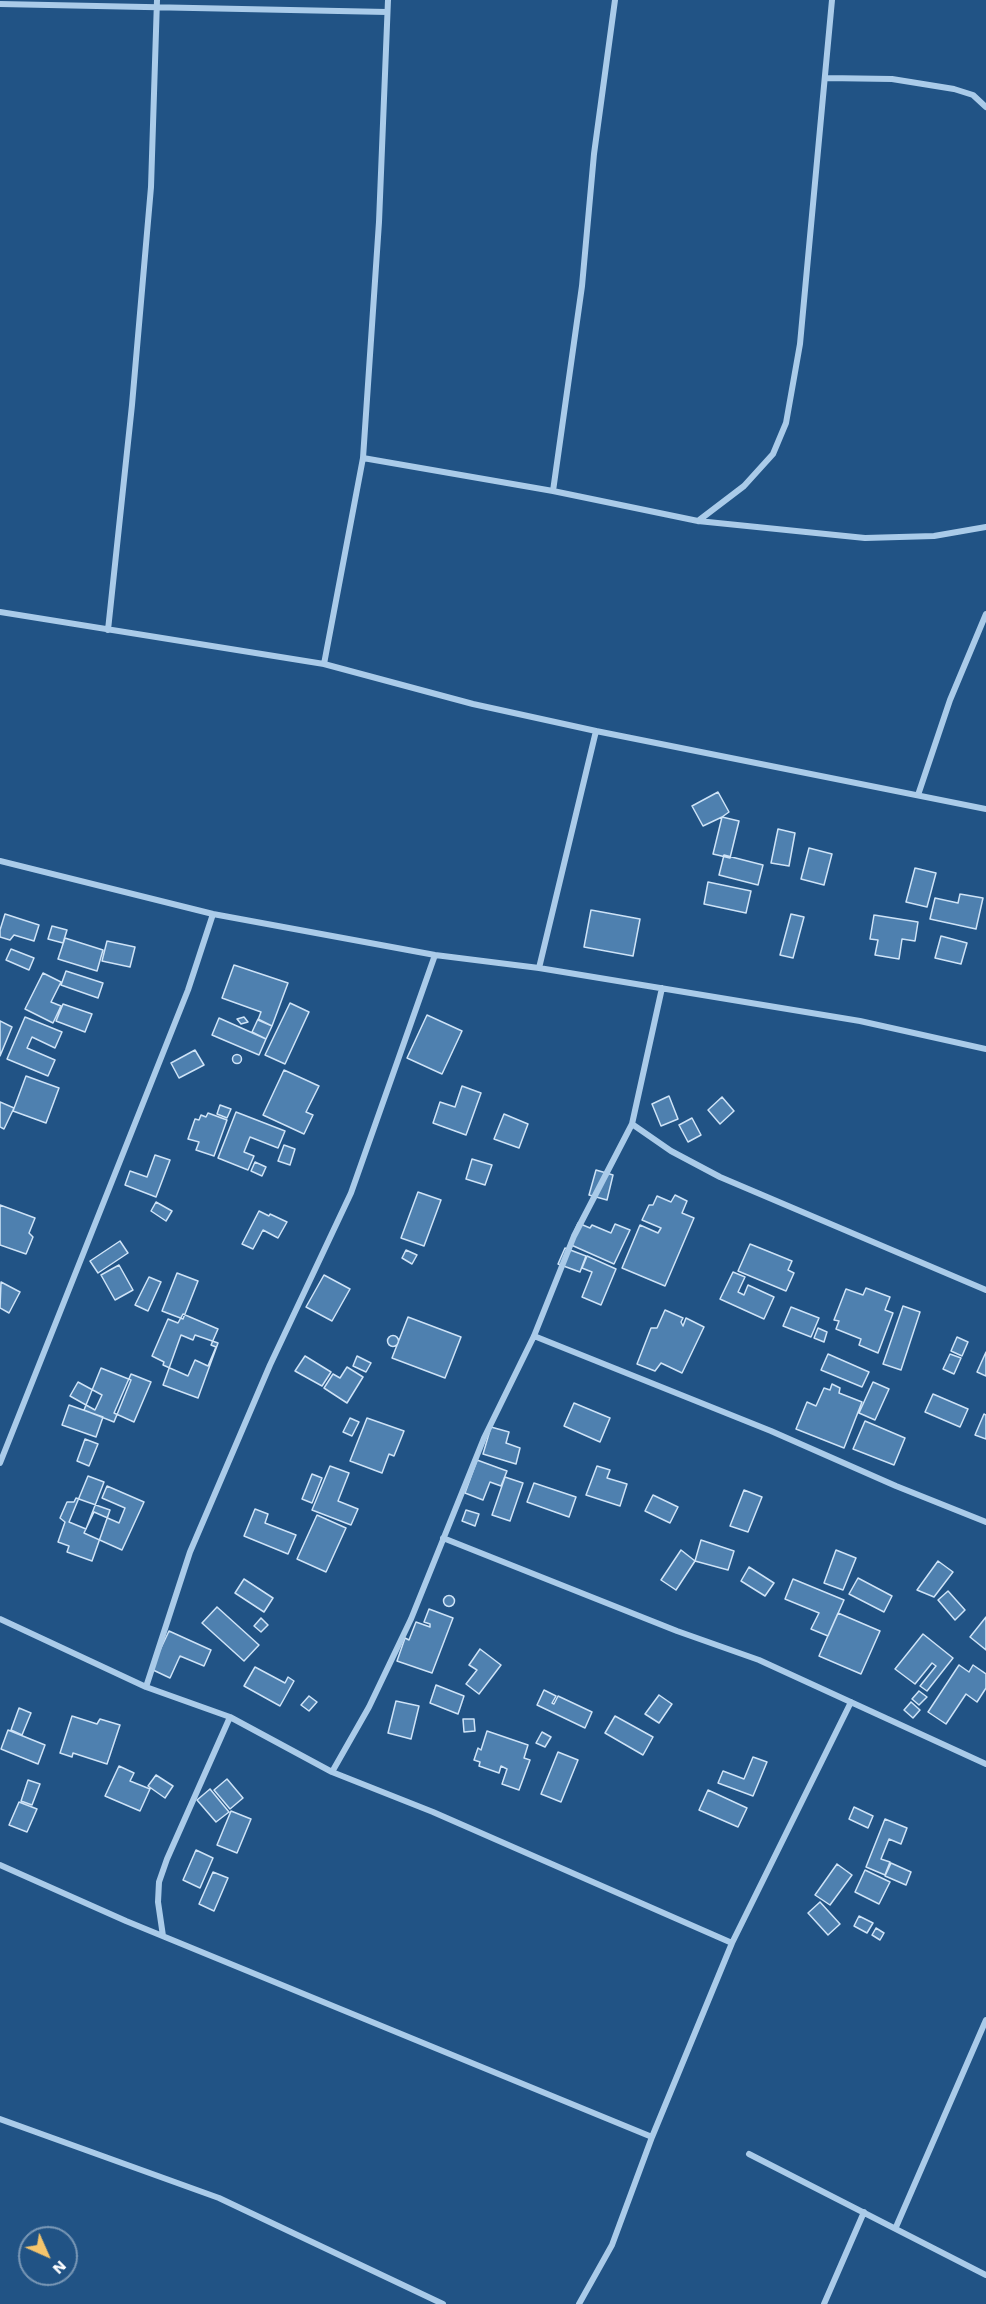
<!DOCTYPE html>
<html>
<head>
<meta charset="utf-8">
<style>
	body { margin:0 }
	#map { position:relative; width:986px; height:2304px; overflow:hidden; background:#215385; font-family:"Work Sans",sans-serif }
	canvas { display:block }
	.north { position:absolute; left:18px; top:2226px; width:60px; height:60px; box-sizing:border-box; background:#215385; border:2px solid #7a98b6; border-radius:50%; rotate:135deg; font-size:16px; font-weight:700; line-height:24px; text-align:center; color:#fff }
	.north::after { content:''; display:block; margin:auto; width:21px; height:27px; background:#f5c56c; clip-path:polygon(50% 0,100% 100%,50% 72%,0 100%) }
</style>
</head>
<body>
<div id="map">
<canvas width="986" height="2304"></canvas>
<div class="north">N</div>
</div>
<script>
const c = document.querySelector('canvas').getContext('2d');
c.lineJoin = 'round';
function fill(path, color) {
  c.fillStyle = color;
  c.fill(path, 'evenodd');
}
function poly(rows) {
  const path = new Path2D();
  for (const r of rows) {
    if (r.length === 3) {
      path.moveTo(r[0] + r[2], r[1]);
      path.arc(r[0], r[1], r[2], 0, 2 * Math.PI);
      continue;
    }
    path.moveTo(r[0], r[1]);
    for (let i = 2; i < r.length; i += 2) path.lineTo(r[i], r[i + 1]);
  }
  return path;
}
function strokePath(path, color, width, dash) {
  c.strokeStyle = color;
  c.lineWidth = width;
  c.lineCap = dash ? 'butt' : 'round';
  c.setLineDash(dash || []);
  c.stroke(path);
}
const building = poly([
	[718,792,729,812,722,817,703,826,692,806,718,792],
	[722,817,739,821,730,858,713,854,722,817],
	[778,829,795,833,789,866,771,863,778,829],
	[809,848,832,854,824,885,801,879,809,848],
	[724,855,763,865,758,885,719,875,724,855],
	[915,868,936,873,927,907,906,902,915,868],
	[708,882,751,891,746,913,704,904,708,882],
	[960,894,983,898,976,929,930,919,935,898,958,903,960,894],
	[591,910,640,919,633,956,584,947,591,910],
	[5,914,39,925,34,941,14,935,10,940,0,937,0,930,5,914],
	[791,914,804,917,793,958,780,955,791,914],
	[874,915,918,922,915,941,902,939,899,959,875,955,878,940,870,939,874,915],
	[52,926,67,930,63,943,48,939,52,926],
	[941,936,967,943,961,964,935,958,941,936],
	[65,938,103,950,97,971,58,959,65,938],
	[107,941,135,947,130,967,102,961,107,941],
	[11,949,34,958,29,970,6,960,11,949],
	[234,965,288,983,272,1026,258,1020,261,1012,222,998,234,965],
	[66,971,103,983,98,998,61,985,66,971],
	[43,973,61,982,51,1002,61,1006,53,1023,25,1009,43,973],
	[290,1003,309,1012,285,1064,265,1055,290,1003],
	[63,1004,92,1014,85,1032,56,1021,63,1004],
	[427,1015,462,1031,442,1074,407,1058,427,1015],
	[25,1017,62,1032,55,1048,32,1037,27,1048,55,1060,48,1076,7,1059,25,1017],
	[244,1017,248,1022,241,1024,237,1019,244,1017],
	[219,1018,266,1039,259,1055,212,1035,219,1018],
	[258,1019,272,1026,266,1039,252,1032,258,1019],
	[0,1021,12,1027,0,1056,0,1021],
	[195,1050,204,1065,179,1078,171,1063,195,1050],
	[237,1059,4.5],
	[284,1070,319,1086,306,1112,313,1115,304,1134,263,1115,284,1070],
	[26,1076,59,1088,46,1123,13,1111,26,1076],
	[462,1086,481,1093,466,1135,433,1123,440,1102,455,1107,462,1086],
	[669,1096,678,1119,661,1126,652,1104,669,1096],
	[722,1097,734,1111,720,1124,708,1110,722,1097],
	[0,1102,14,1108,4,1129,0,1127,0,1102],
	[220,1105,231,1109,227,1118,217,1114,220,1105],
	[236,1112,285,1131,278,1148,250,1137,244,1152,254,1156,248,1170,218,1158,236,1112],
	[208,1113,227,1120,214,1156,196,1150,199,1142,188,1139,195,1119,199,1120,201,1115,206,1117,208,1113],
	[504,1114,528,1124,519,1148,494,1139,504,1114],
	[692,1118,701,1135,688,1142,679,1125,692,1118],
	[284,1145,295,1149,290,1165,278,1161,284,1145],
	[155,1155,170,1160,156,1197,125,1185,130,1171,147,1177,155,1155],
	[472,1159,492,1165,485,1185,466,1179,472,1159],
	[255,1162,266,1167,262,1176,251,1171,255,1162],
	[596,1170,613,1175,607,1200,589,1195,596,1170],
	[418,1192,441,1200,424,1246,401,1238,418,1192],
	[675,1195,687,1201,682,1213,694,1218,665,1286,622,1268,640,1225,658,1233,661,1228,642,1220,649,1205,653,1205,657,1196,671,1202,675,1195],
	[156,1202,172,1211,166,1221,151,1211,156,1202],
	[0,1205,35,1218,29,1233,33,1237,26,1254,0,1245,0,1205],
	[259,1211,269,1216,270,1214,287,1222,278,1238,263,1230,253,1249,242,1244,259,1211],
	[578,1223,590,1228,592,1225,611,1233,615,1224,630,1230,614,1264,569,1244,578,1223],
	[120,1241,128,1253,98,1273,90,1261,120,1241],
	[750,1244,792,1261,788,1270,794,1273,786,1291,738,1271,750,1244],
	[565,1248,586,1256,580,1272,558,1264,565,1248],
	[406,1250,417,1255,412,1264,402,1258,406,1250],
	[587,1256,616,1269,601,1305,582,1297,592,1272,582,1268,587,1256],
	[119,1265,133,1290,115,1300,101,1275,119,1265],
	[733,1272,745,1277,738,1292,744,1295,748,1285,774,1297,764,1319,720,1299,733,1272],
	[177,1273,198,1281,183,1319,162,1311,177,1273],
	[324,1275,350,1289,332,1321,306,1307,324,1275],
	[149,1277,161,1282,148,1311,135,1305,149,1277],
	[1,1282,20,1292,9,1313,0,1308,1,1282],
	[866,1288,890,1297,885,1310,893,1313,878,1353,859,1345,861,1339,836,1329,839,1321,834,1320,846,1289,863,1295,866,1288],
	[903,1306,920,1312,901,1370,883,1364,903,1306],
	[791,1307,819,1318,811,1337,783,1326,791,1307],
	[665,1310,683,1318,681,1322,683,1326,686,1318,704,1327,682,1373,661,1363,655,1371,637,1364,651,1328,657,1328,665,1310],
	[183,1314,218,1329,211,1345,216,1347,208,1366,195,1360,188,1376,163,1365,164,1362,152,1356,168,1319,178,1323,183,1314],
	[408,1317,461,1337,445,1378,392,1358,408,1317],
	[818,1328,827,1332,824,1342,814,1338,818,1328],
	[181,1335,193,1340,195,1335,218,1343,198,1398,163,1385,181,1335],
	[393,1341,5.5],
	[957,1337,968,1342,962,1356,951,1351,957,1337],
	[986,1352,986,1376,977,1372,986,1352],
	[828,1354,869,1372,862,1387,821,1370,828,1354],
	[950,1354,961,1358,954,1374,943,1369,950,1354],
	[305,1356,331,1372,322,1386,295,1371,305,1356],
	[357,1356,371,1363,366,1372,353,1366,357,1356],
	[347,1367,363,1377,347,1403,324,1388,333,1374,340,1378,347,1367],
	[101,1368,131,1380,114,1422,84,1410,101,1368],
	[131,1374,151,1382,134,1422,114,1413,131,1374],
	[78,1382,102,1395,95,1410,70,1396,78,1382],
	[873,1382,889,1389,875,1420,859,1413,873,1382],
	[832,1384,840,1388,839,1393,862,1402,844,1448,796,1429,807,1402,816,1406,824,1388,830,1390,832,1384],
	[933,1394,968,1409,960,1427,925,1412,933,1394],
	[574,1403,610,1418,600,1442,564,1426,574,1403],
	[69,1405,103,1417,96,1437,62,1425,69,1405],
	[984,1414,986,1415,986,1439,975,1435,984,1414],
	[350,1418,359,1422,352,1436,343,1432,350,1418],
	[367,1418,404,1431,394,1456,389,1454,382,1473,350,1461,367,1418],
	[865,1421,905,1438,894,1465,853,1449,865,1421],
	[491,1427,509,1432,506,1443,520,1448,516,1464,483,1454,491,1427],
	[85,1439,98,1444,89,1466,77,1461,85,1439],
	[477,1460,507,1471,501,1486,490,1482,483,1500,465,1493,477,1460],
	[330,1466,349,1473,338,1501,358,1509,351,1525,312,1510,330,1466],
	[597,1466,610,1470,607,1478,627,1484,620,1506,586,1495,597,1466],
	[312,1474,322,1478,312,1503,302,1499,312,1474],
	[88,1476,104,1482,86,1529,69,1522,88,1476],
	[505,1477,523,1483,510,1521,492,1515,505,1477],
	[534,1483,576,1497,569,1517,527,1502,534,1483],
	[107,1486,144,1502,122,1550,84,1533,94,1512,119,1523,125,1508,102,1498,107,1486],
	[744,1490,762,1497,748,1532,730,1526,744,1490],
	[653,1495,678,1507,670,1523,645,1511,653,1495],
	[76,1498,110,1510,92,1561,67,1552,69,1546,58,1542,65,1522,60,1518,67,1502,74,1502,76,1498],
	[255,1509,268,1514,265,1523,296,1535,288,1554,244,1536,255,1509],
	[466,1510,479,1514,475,1526,462,1521,466,1510],
	[317,1515,346,1528,326,1572,297,1559,317,1515],
	[701,1540,734,1551,728,1570,695,1561,701,1540],
	[681,1550,695,1561,676,1590,661,1580,681,1550],
	[836,1550,856,1558,843,1590,824,1583,836,1550],
	[938,1561,953,1572,934,1597,917,1590,938,1561],
	[749,1567,774,1583,765,1596,741,1581,749,1567],
	[858,1578,892,1596,884,1612,849,1594,858,1578],
	[244,1579,273,1598,264,1612,235,1593,244,1579],
	[793,1579,844,1600,828,1636,811,1629,819,1613,785,1599,793,1579],
	[948,1591,965,1610,955,1620,938,1600,948,1591],
	[449,1601,5.5],
	[217,1607,259,1645,244,1661,202,1623,217,1607],
	[429,1609,453,1618,432,1673,397,1661,405,1638,409,1640,416,1622,430,1627,430,1624,424,1622,429,1609],
	[838,1613,880,1631,861,1674,819,1656,838,1613],
	[986,1617,986,1650,970,1637,986,1617],
	[261,1618,268,1625,261,1632,254,1626,261,1618],
	[169,1631,211,1650,204,1666,180,1656,170,1678,151,1669,169,1631],
	[923,1634,953,1658,927,1691,920,1686,936,1666,932,1663,915,1684,895,1669,923,1634],
	[480,1649,501,1665,479,1694,466,1684,477,1670,469,1665,480,1649],
	[959,1665,969,1672,973,1665,986,1674,986,1688,977,1702,966,1694,946,1724,928,1712,959,1665],
	[255,1667,285,1683,288,1677,294,1681,280,1706,244,1686,255,1667],
	[436,1685,464,1696,458,1714,430,1703,436,1685],
	[544,1690,556,1696,552,1703,554,1704,558,1696,592,1712,585,1728,537,1705,544,1690],
	[919,1691,927,1697,919,1705,912,1699,919,1691],
	[659,1695,672,1704,659,1723,645,1714,659,1695],
	[309,1696,317,1702,309,1711,301,1705,309,1696],
	[396,1701,419,1706,411,1739,388,1733,396,1701],
	[911,1702,920,1710,913,1718,904,1710,911,1702],
	[19,1708,31,1713,22,1735,11,1730,19,1708],
	[72,1716,97,1724,100,1719,120,1725,107,1764,73,1753,72,1757,60,1753,72,1716],
	[615,1716,653,1737,643,1755,605,1733,615,1716],
	[463,1719,474,1719,475,1731,464,1732,463,1719],
	[8,1730,45,1745,38,1764,1,1749,8,1730],
	[487,1731,528,1745,524,1758,530,1760,519,1790,502,1784,507,1769,501,1766,499,1773,479,1766,480,1762,474,1760,478,1748,481,1750,487,1731],
	[542,1732,551,1737,545,1747,536,1743,542,1732],
	[558,1752,578,1760,561,1802,541,1794,558,1752],
	[753,1757,767,1762,753,1796,718,1783,723,1771,744,1779,753,1757],
	[119,1766,134,1773,130,1781,150,1789,140,1811,105,1796,119,1766],
	[156,1775,173,1786,165,1798,148,1786,156,1775],
	[227,1779,243,1798,230,1809,214,1790,227,1779],
	[28,1780,40,1784,32,1805,21,1801,28,1780],
	[210,1789,229,1812,216,1822,197,1800,210,1789],
	[708,1790,747,1808,738,1827,699,1810,708,1790],
	[19,1802,37,1809,27,1832,9,1825,19,1802],
	[854,1807,873,1816,868,1828,849,1819,854,1807],
	[231,1811,251,1819,237,1853,217,1845,231,1811],
	[885,1819,907,1828,901,1844,889,1839,881,1859,890,1862,885,1875,866,1867,885,1819],
	[196,1850,213,1858,200,1888,183,1880,196,1850],
	[891,1863,911,1872,906,1885,885,1876,891,1863],
	[837,1864,852,1875,830,1905,815,1895,837,1864],
	[865,1870,890,1882,879,1904,855,1892,865,1870],
	[213,1872,228,1878,214,1911,199,1904,213,1872],
	[820,1902,840,1924,828,1935,808,1913,820,1902],
	[859,1916,873,1923,867,1933,854,1926,859,1916],
	[876,1928,884,1933,880,1940,872,1935,876,1928]
]);
const street = poly([
	[0,4,387,12],
	[826,78,892,79,954,89,973,95,986,107],
	[363,458,553,491,698,521,865,538,934,536,986,527],
	[553,491,582,286,594,154,615,0],
	[698,521,744,486,773,454,786,423,800,344,832,0],
	[0,612,324,664,473,704,596,731,986,809],
	[108,630,132,405,151,187,157,0],
	[324,664,363,458,379,222,388,0],
	[918,795,950,700,986,614],
	[0,861,213,914,435,955,539,968,860,1021,986,1049],
	[539,968,596,731],
	[632,1124,671,1151,720,1177,986,1290],
	[534,1336,771,1431,896,1486,986,1522],
	[0,1463,188,990,213,914],
	[443,1538,677,1631,759,1660,986,1764],
	[0,1619,146,1687,230,1717,332,1772,433,1812,732,1943],
	[146,1687,190,1552,270,1365,351,1193,435,955],
	[332,1772,369,1707,411,1619,484,1438,534,1336,574,1236,632,1124,662,988],
	[0,1865,126,1921,652,2137],
	[163,1936,158,1902,159,1882,167,1859,230,1717],
	[0,2119,219,2198,443,2304],
	[749,2154,986,2275],
	[896,2227,986,2020],
	[579,2304,612,2245,652,2137,732,1943,851,1702],
	[824,2304,864,2212]
]);
fill(building, '#4e80af');
strokePath(building, '#cee3f7', 1.5);
strokePath(street, '#aacbe9', 6);
</script>
</body>
</html>
